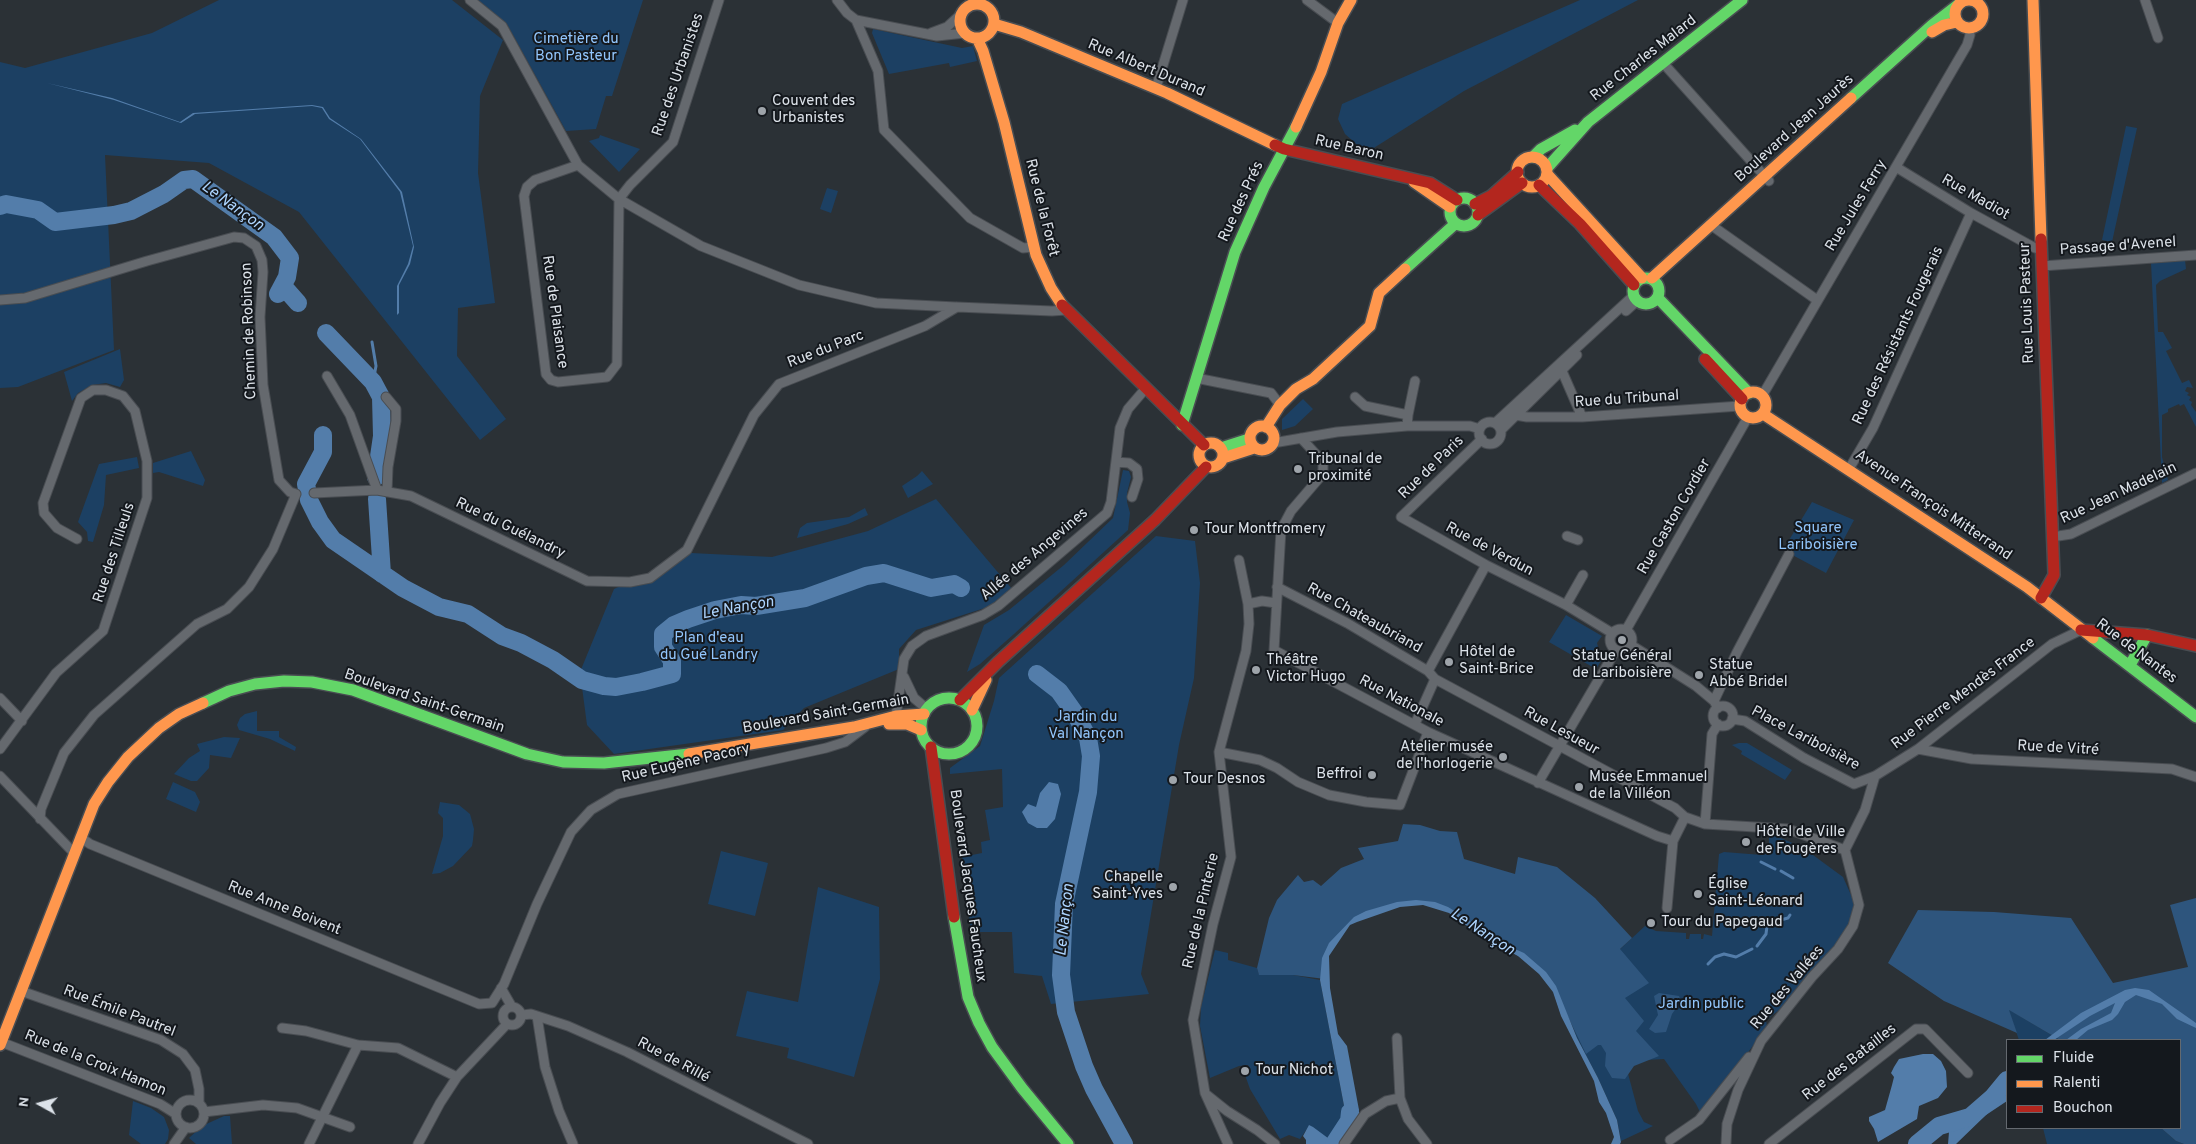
<!DOCTYPE html>
<html>
<head>
<meta charset="utf-8">
<style>
	body { margin:0 }
	#map { position:relative; width:2196px; height:1144px; overflow:hidden; background:#2b3136; font-family:Overpass,sans-serif }
	canvas { display:block }
	.legend { position:absolute; left:2006px; top:1039px; width:175px; height:90px; box-sizing:border-box; background:#14181d; border:1px solid #64696f; margin:0; padding:6px 9px; list-style:none; font-size:15px; color:#dce2e9 }
	.legend li { display:flex; align-items:center; gap:10px; height:25px }
	.legend b { width:25px; border:1px solid #64696f }
	.north { position:absolute; left:15px; top:1079px; width:50px; height:50px; -webkit-text-stroke:4px #14181d; paint-order:stroke; rotate:277deg; font-size:14px; font-weight:700; line-height:20px; text-align:center; color:#dce2e9 }
	.north::after { content:''; display:block; margin:auto; width:18px; height:22px; background:#dce2e9; clip-path:polygon(50% 0,100% 100%,50% 72%,0 100%) }
</style>
</head>
<body>
<div id="map">
<canvas width="2196" height="1144"></canvas>
<ul class="legend">
<li><b style="height:6px;background:#63d668"></b>Fluide</li>
<li><b style="height:6px;background:#ff974d"></b>Ralenti</li>
<li><b style="height:6px;background:#b3261e"></b>Bouchon</li>
</ul>
<div class="north">N</div>
</div>
<script>
const c = document.querySelector('canvas').getContext('2d');
c.lineJoin = 'round';
function fill(path, color) {
  c.fillStyle = color;
  c.fill(path, 'evenodd');
}
function poly(rows) {
  const path = new Path2D();
  for (const r of rows) {
    if (r.length === 3) {
      path.moveTo(r[0] + r[2], r[1]);
      path.arc(r[0], r[1], r[2], 0, 2 * Math.PI);
      continue;
    }
    path.moveTo(r[0], r[1]);
    for (let i = 2; i < r.length; i += 2) path.lineTo(r[i], r[i + 1]);
  }
  return path;
}
function strokePath(path, color, width, dash) {
  c.strokeStyle = color;
  c.lineWidth = width;
  c.lineCap = dash ? 'butt' : 'round';
  c.setLineDash(dash || []);
  c.stroke(path);
}
function drawText(font, color, halo, rows, align = 'center') {
  c.font = font + ' Overpass,sans-serif';
  c.lineWidth = 4;
  c.setLineDash([]);
  c.textBaseline = 'middle';
  c.strokeStyle = halo;
  c.fillStyle = color;
  for (const [text, x, y, turn = 0] of rows) {
    c.save();
    c.translate(x, y);
    c.rotate((+turn || 0) * Math.PI / 180);
    c.textAlign = isNaN(turn) ? turn : align;
    if (halo) c.strokeText(text, 0, 0);
    c.fillText(text, 0, 0);
    c.restore();
  }
}
const green = poly([
	[219,0,452,0,503,40,480,96,478,173,495,303,458,308,457,356,506,419,480,440,299,212,209,163,105,155,114,350,18,387,0,388,0,62,25,68,152,33],
	[478,0,643,0,612,96,606,96,596,129,566,131,507,24],
	[1580,0,1638,0,1464,91,1369,151,1363,150,1345,134,1338,119,1342,104],
	[873,29,962,48,973,46,977,61,950,67,949,63,889,74,872,33],
	[2126,126,2137,128,2112,242,2102,240],
	[600,135,640,149,619,172,589,141,599,138],
	[827,188,838,191,831,213,820,209],
	[2185,260,2186,269,2160,281,2156,285,2158,332,2163,332,2172,348,2166,351,2182,383,2189,380,2193,388,2187,387,2185,391,2189,393,2187,395,2191,397,2189,400,2192,402,2191,405,2196,412,2196,427,2184,404,2180,406,2179,404,2168,409,2168,412,2162,415,2162,457,2168,480,2162,483,2151,263],
	[120,349,124,380,120,387,106,383,92,385,78,393,72,401,64,372],
	[1303,399,1313,409,1295,426,1282,430,1282,419],
	[191,451,205,480,203,486,159,472,153,473,153,463],
	[137,457,139,468,106,475,104,505,93,542,88,541,87,532,78,522,99,464],
	[1123,470,1129,471,1131,477,1127,493,1127,502,1130,513,1128,530,1014,634,980,664,967,672,984,625,1009,610,1064,565,1113,518],
	[922,471,933,484,908,498,902,486,917,476],
	[936,499,1012,589,988,607,916,630,899,649,899,669,804,708,783,730,614,754,587,725,580,672,614,589,691,553,772,557,868,531],
	[1812,502,1854,520,1826,573,1783,550],
	[865,508,868,515,848,524,797,538,800,528,807,523,849,517],
	[1156,536,1195,541,1200,583,1194,678,1179,745,1141,974,1149,994,1051,1004,1042,976,1014,973,1012,932,971,932,962,857,982,853,981,842,990,840,985,810,1003,807,1002,769,950,774,950,768,980,746,994,701,999,678],
	[1566,615,1602,636,1597,643,1599,650,1606,653,1596,669,1549,642],
	[257,711,257,731,279,731,279,737,296,747,295,751,270,739,239,730,237,725,240,718,245,714],
	[224,737,240,738,231,758,210,755,209,768,197,781,191,781,174,774,189,758,200,751,197,744],
	[1739,743,1747,743,1792,770,1785,780,1741,754,1742,751,1732,745],
	[173,782,195,792,200,802,196,812,166,799],
	[440,802,459,805,470,814,474,829,473,840,472,846,453,866,440,873,432,874,443,836,443,818,438,813],
	[1769,833,1802,847,1843,877,1856,906,1852,919,1839,943,1783,1007,1766,1020,1767,1027,1719,1091,1700,1112,1696,1104,1664,1059,1646,1060,1626,1066,1638,1111,1644,1122,1653,1126,1621,1141,1617,1120,1598,1078,1577,1038,1563,1002,1645,926,1656,931,1686,933,1686,939,1689,939,1690,934,1701,934,1701,939,1703,939,1704,934,1712,936,1719,854,1724,852,1762,855,1763,845,1769,845],
	[721,851,768,863,755,916,708,904],
	[818,887,879,907,880,979,854,1077,787,1058,789,1048,736,1036,747,991,798,1002],
	[1215,950,1228,953,1228,960,1257,968,1259,974,1293,975,1320,980,1346,1116,1335,1143,1309,1126,1300,1139,1289,1135,1280,1139,1250,1089,1245,1075,1250,1070,1248,1065,1239,1066,1210,1078,1200,1026,1201,1007],
	[2008,1009,2060,1040,2019,1040],
	[133,1101,151,1108,164,1117,169,1130,168,1139,165,1144,141,1144,129,1135],
	[224,1116,230,1116,232,1144,196,1144,189,1138,202,1126],
	[2043,1128,2161,1128,2176,1141,2184,1144,2047,1144]
]);
const forest = poly([
	[1403,824,1420,825,1440,831,1457,832,1464,859,1515,874,1518,857,1557,867,1595,898,1632,938,1620,949,1649,983,1625,998,1644,1021,1636,1031,1659,1056,1634,1066,1625,1079,1612,1078,1605,1066,1606,1053,1601,1045,1598,1045,1586,1054,1555,990,1540,970,1440,906,1431,904,1401,903,1357,917,1328,947,1325,979,1293,975,1259,975,1257,968,1269,918,1277,900,1298,875,1304,882,1313,880,1321,886,1341,868,1364,859,1358,848,1398,841],
	[2196,898,2196,1144,2184,1144,2176,1141,2161,1128,2180,1128,2180,1040,2060,1040,2009,1010,2017,1033,1944,1001,1888,963,1918,910,1994,912,2071,918,2113,983,2188,967,2170,905],
	[1659,993,1679,996,1681,1001,1672,1014,1666,1032,1655,1033,1649,1029,1658,1015,1654,996]
]);
const water = poly([
	[47,83,112,98,180,122,193,113,312,105,323,107,330,118,361,139,402,192,414,247,410,264,399,285,399,313,397,315,397,286,408,264,413,246,400,192,360,139,329,119,322,108,312,106,195,114,181,123,114,100],
	[1049,782,1058,784,1061,794,1055,819,1047,828,1037,828,1028,823,1022,812,1028,804,1036,807,1040,793],
	[1416,900,1435,902,1448,907,1466,918,1492,939,1524,953,1546,972,1556,986,1577,1038,1598,1078,1617,1120,1621,1142,1620,1144,1611,1144,1614,1137,1606,1113,1599,1102,1594,1081,1561,1016,1553,992,1539,974,1518,956,1484,938,1449,913,1423,905,1400,907,1357,922,1350,925,1329,956,1330,988,1338,1034,1347,1046,1359,1110,1356,1120,1347,1136,1340,1132,1346,1116,1320,980,1322,958,1329,943,1354,917,1366,911,1397,902],
	[2135,988,2149,990,2196,1023,2196,1028,2177,1019,2162,1004,2136,995,2125,1002,2118,1014,2112,1020,2088,1030,2076,1040,2066,1040,2081,1029,2111,1013,2115,1003,2090,1016,2054,1040,2045,1040,2081,1013,2125,990],
	[1923,1054,1933,1054,1941,1061,1946,1071,1947,1087,1938,1098,1919,1106,1917,1119,1878,1142,1874,1129,1869,1121,1869,1117,1885,1110,1892,1085,1894,1077,1891,1073,1894,1067,1899,1059],
	[2007,1094,2007,1101,1986,1115,1956,1144,1948,1144,1949,1132,1972,1120],
	[1969,1116,1971,1119,1947,1127,1945,1132,1927,1144,1909,1144,1942,1121],
	[1309,1125,1313,1127,1336,1144,1306,1144,1306,1140,1303,1136]
]);
const stream = poly([
	[372,342,376,366,373,382],
	[1761,862,1775,869],
	[1781,871,1793,878],
	[1757,946,1766,934,1767,926,1773,922,1788,918,1790,915],
	[1708,964,1715,957,1724,954,1736,957,1752,949]
]);
const river = poly([
	[0,206,6,204,38,210,55,222,114,215,131,211,164,194,184,180,193,179,274,237,290,258,287,277,278,294],
	[283,286,298,303],
	[326,333,373,382,381,397,382,436,376,477],
	[323,435,323,452,306,484,309,500,320,522,333,540,403,588,439,607,468,614,502,636,521,643,553,660,582,680,604,686,616,687,642,682,672,674,672,661,663,647,663,634,674,625,688,619,715,610,741,605,756,606,805,598,866,576,884,573,931,588,954,584,961,588],
	[377,499,382,574],
	[1037,674,1059,691,1076,715,1088,738,1091,756,1088,792,1064,904,1061,975,1066,1012,1084,1066,1094,1089,1124,1144],
	[1334,1144,1349,1121,1350,1112],
	[1917,1144,1939,1126,1970,1117,1993,1097,2007,1080]
]);
const street = poly([
	[470,0,502,26,578,165,619,199,701,246,799,285,876,303,956,307],
	[837,0,847,13,856,20,937,36,965,33],
	[1307,0,1338,23],
	[2145,0,2158,38],
	[856,20,878,71,884,130,970,218,1023,248,1034,247],
	[931,33,947,27,960,15],
	[1664,64,1769,181],
	[1156,88,1183,0],
	[578,165,535,180,527,187,524,196,546,374,551,380,558,382,607,377,617,364,619,199,630,185,673,142,719,0],
	[1896,167,1971,213,2035,248,2042,250],
	[1711,225,1817,300],
	[2042,266,2196,255],
	[0,300,25,298,147,261,234,237,244,238,256,246,262,260,263,272,260,317,263,385,279,480,290,492,296,494,273,549,249,587,227,609,197,624,94,715,64,753,41,809,40,819],
	[1626,311,1637,301],
	[1562,371,1582,417],
	[327,376,350,415,377,490],
	[1196,378,1271,393,1280,405],
	[1762,396,1967,45,1970,35,1969,29],
	[386,397,396,409,396,421,388,467,387,492],
	[1355,397,1365,406,1408,415,1407,426],
	[1408,415,1415,381],
	[1515,415,1527,417,1582,417,1740,406],
	[1490,433,11],
	[1495,423,1633,296],
	[1501,430,1577,355],
	[1301,438,1323,462,1323,470,1321,476,1291,511,1281,530,1274,650,1428,732,1657,836,1673,841,1685,817],
	[1482,439,1401,517,1486,565,1566,605,1612,633],
	[1273,443,1337,432,1407,426,1470,426,1480,429],
	[1116,462,1129,463,1137,469,1138,479,1132,497],
	[1849,469,1873,428,1971,213],
	[314,493,377,490,411,496,587,581,630,582,650,578,687,550,754,415,779,384,925,326,957,307,1052,311,1066,310],
	[1567,536,1578,540],
	[2052,537,2071,534,2196,473],
	[1277,587,1347,623,1428,671,1435,679,1675,808,1685,817,1705,824,1788,829,1845,850],
	[1248,604,1262,601,1276,603],
	[1566,605,1583,575],
	[1621,640,11],
	[1626,630,1748,417],
	[1631,645,1696,686,1714,701,1718,708],
	[1428,671,1486,565],
	[904,677,914,698,927,709],
	[0,698,22,721],
	[1714,701,1737,652,1789,554],
	[1723,716,10],
	[896,716,904,659,912,646,926,636,983,615,998,606,1107,513,1111,502,1120,428,1128,409,1146,388],
	[1732,719,1745,721,1804,758,1854,784,1875,776,1918,749,2052,644,2081,630],
	[1415,724,1435,679],
	[0,749,56,673,103,631,147,498,147,461,135,411,123,396,106,390,93,390,81,398,43,503,44,513,57,528,77,539],
	[1918,749,1972,759,2172,769,2196,777],
	[1219,752,1260,760,1277,768,1298,782,1329,795,1366,802,1400,805,1428,732],
	[0,776,74,853],
	[1538,783,1616,650],
	[1705,824,1712,734,1718,724],
	[80,837,90,844,479,1004,492,1003,504,984,537,904,571,832,591,810,618,794,826,748,845,742,865,727],
	[1845,850,1865,810,1875,776],
	[1667,908,1673,841],
	[501,988,512,1007],
	[21,991,161,1040,183,1054,195,1070,199,1089,199,1103],
	[512,1016,9],
	[522,1015,531,1014,568,1026,627,1052,808,1144],
	[537,1016,545,1067,559,1111,573,1144],
	[282,1028,306,1031,358,1045,398,1048,457,1077],
	[1397,1038,1400,1098,1408,1119,1427,1144],
	[1,1042,160,1104,176,1114],
	[1207,1095,1227,1111,1257,1130,1275,1144],
	[190,1114,14],
	[204,1112,263,1105,297,1108,350,1127],
	[1670,1140,1699,1120,1749,1057],
	[174,1144,186,1127],
	[309,1144,358,1045],
	[418,1144,440,1103,457,1077,507,1024],
	[1228,1144,1205,1093,1193,1020,1213,924,1231,857,1219,752,1246,651,1249,624,1248,604,1239,560],
	[1344,1144,1365,1114,1386,1101,1400,1098],
	[1726,1144,1727,1124,1738,1090,1761,1041,1812,977,1838,949,1853,926,1859,905,1845,850],
	[1769,1144,1916,1029,1925,1029,1968,1073]
]);
const fast = poly([
	[1851,98,1932,25,1959,4],
	[1533,157,1541,149,1575,130],
	[1547,168,1588,122,1742,0],
	[1464,212,14],
	[1405,269,1455,224],
	[1646,291,13],
	[1658,298,1749,393],
	[1182,425,1235,252,1264,187,1296,127],
	[1221,448,1249,439],
	[2093,638,2196,717],
	[2130,665,2147,635],
	[949,726,28],
	[203,703,229,691,255,684,284,681,312,682,353,690,527,754,563,762,604,763,689,754],
	[954,917,968,997,979,1023,992,1047,1022,1088,1068,1144]
]);
const slow = poly([
	[1969,14,14],
	[2033,0,2041,239],
	[977,21,17],
	[994,24,1021,32,1167,93,1275,145],
	[1932,32,1944,25,1957,22],
	[977,38,983,51,1004,122,1036,255,1051,288,1062,305],
	[1296,127,1321,72,1338,23,1351,0],
	[1532,172,15],
	[1547,174,1642,278],
	[1414,182,1450,207],
	[1652,278,1851,98],
	[1753,405,13],
	[1763,414,2027,587,2093,638],
	[1262,438,12],
	[1266,427,1280,405,1296,389,1313,379,1370,326,1379,293,1405,269],
	[1211,455,12],
	[1223,458,1254,448],
	[972,710,986,680],
	[889,724,907,724,921,730],
	[689,754,854,727,896,716,924,714],
	[0,1045,94,804,108,782,128,757,159,728,179,714,203,703]
]);
const jam = poly([
	[1275,145,1284,149,1430,183,1457,200],
	[1539,185,1580,224,1634,285],
	[1475,204,1491,196,1518,172],
	[1478,215,1522,183],
	[1062,305,1204,445],
	[1705,359,1742,399],
	[2041,598,2054,575,2041,239],
	[2081,630,2147,635,2196,646],
	[960,700,998,662,1155,520,1206,467],
	[931,747,954,917]
]);
const markers = [
	[762,111,5,"#9ea4aa"],
	[1298,469,5,"#9ea4aa"],
	[1194,530,5,"#9ea4aa"],
	[1622,640,5,"#9ea4aa"],
	[1449,662,5,"#9ea4aa"],
	[1256,670,5,"#9ea4aa"],
	[1699,675,5,"#9ea4aa"],
	[1503,757,5,"#9ea4aa"],
	[1372,775,5,"#9ea4aa"],
	[1173,780,5,"#9ea4aa"],
	[1579,787,5,"#9ea4aa"],
	[1746,842,5,"#9ea4aa"],
	[1173,887,5,"#9ea4aa"],
	[1698,894,5,"#9ea4aa"],
	[1651,923,5,"#9ea4aa"],
	[1245,1071,5,"#9ea4aa"]
];
const parkNames = [
	["Cimetière du",576,40],
	["Bon Pasteur",576,57],
	["Square",1818,529],
	["Lariboisière",1818,546],
	["Plan d'eau",709,639],
	["du Gué Landry",709,656],
	["Jardin du",1086,718],
	["Val Nançon",1086,735],
	["Jardin public",1701,1005]
];
const streetNames = [
	["Rue Charles Malard",1644,59,-38],
	["Rue Albert Durand",1146,69,23],
	["Rue des Urbanistes",679,75,-71],
	["Boulevard Jean Jaurès",1795,129,-42],
	["Rue Baron",1349,149,13],
	["Rue Madiot",1975,198,30],
	["Rue des Prés",1242,202,-65],
	["Rue Jules Ferry",1857,206,-59],
	["Rue de la Forêt",1041,208,76],
	["Passage d'Avenel",2118,247,-4],
	["Rue Louis Pasteur",2028,303,-92],
	["Rue de Plaisance",554,312,82],
	["Chemin de Robinson",250,331,-92],
	["Rue des Résistants Fougerais",1899,336,-65],
	["Rue du Parc",826,350,-21],
	["Rue du Tribunal",1627,400,-4],
	["Rue de Paris",1432,468,-44],
	["Rue Jean Madelain",2119,494,-25],
	["Avenue François Mitterrand",1933,506,34],
	["Rue Gaston Cordier",1675,517,-60],
	["Rue du Guélandry",510,529,26],
	["Rue de Verdun",1489,550,28],
	["Rue des Tilleuls",115,553,-72],
	["Allée des Angevines",1035,555,-40],
	["Rue Chateaubriand",1364,619,29],
	["Rue de Nantes",2136,652,37],
	["Rue Pierre Mendès France",1964,694,-37],
	["Boulevard Saint-Germain",424,702,19],
	["Rue Nationale",1401,702,28],
	["Boulevard Saint-Germain",826,715,-10],
	["Rue Lesueur",1561,732,29],
	["Place Lariboisière",1805,739,28],
	["Rue de Vitré",2058,749,3],
	["Rue Eugène Pacory",686,764,-13],
	["Boulevard Jacques Faucheux",967,886,82],
	["Rue Anne Boivent",284,909,22],
	["Rue de la Pinterie",1202,911,-77],
	["Rue des Vallées",1788,988,-50],
	["Rue Émile Pautrel",119,1012,21],
	["Rue de Rillé",673,1061,28],
	["Rue des Batailles",1850,1063,-38],
	["Rue de la Croix Hamon",95,1064,22]
];
const poiNames = [
	["Couvent des",772,102],
	["Urbanistes",772,119],
	["Tribunal de",1308,460],
	["proximité",1308,477],
	["Tour Montfromery",1204,530],
	["Hôtel de",1459,653],
	["Saint-Brice",1459,670],
	["Statue Général",1622,657,"center"],
	["de Lariboisière",1622,674,"center"],
	["Théâtre",1266,661],
	["Victor Hugo",1266,678],
	["Statue",1709,666],
	["Abbé Bridel",1709,683],
	["Atelier musée",1493,748,"right"],
	["de l'horlogerie",1493,765,"right"],
	["Beffroi",1362,775,"right"],
	["Musée Emmanuel",1589,778],
	["de la Villéon",1589,795],
	["Tour Desnos",1183,780],
	["Hôtel de Ville",1756,833],
	["de Fougères",1756,850],
	["Chapelle",1163,878,"right"],
	["Saint-Yves",1163,895,"right"],
	["Église",1708,885],
	["Saint-Léonard",1708,902],
	["Tour du Papegaud",1661,923],
	["Tour Nichot",1255,1071]
];
const waterNames = [
	["Le Nançon",232,207,36],
	["Le Nançon",738,609,-10],
	["Le Nançon",1066,920,-84],
	["Le Nançon",1482,933,33]
];
fill(green, '#1c4063');
fill(forest, '#2e557d');
fill(water, '#537daa');
strokePath(stream, '#537daa', 3);
strokePath(river, '#537daa', 18);
strokePath(street, '#494d52', 11);
strokePath(fast, '#494d52', 14);
strokePath(slow, '#494d52', 14);
strokePath(jam, '#494d52', 14);
strokePath(street, '#65696e', 9);
strokePath(fast, '#63d668', 11);
strokePath(slow, '#ff974d', 11);
strokePath(jam, '#b3261e', 11);
for (const [x, y, r, color] of markers) {
  const dot = new Path2D();
  dot.arc(x, y, r, 0, 2 * Math.PI);
  c.fillStyle = color;
  c.fill(dot);
  strokePath(dot, '#14181d', 2);
}
drawText('15px', '#92c6fd', '#14181d', parkNames);
drawText('15px', '#dce2e9', '#14181d', streetNames);
drawText('15px', '#dce2e9', '#14181d', poiNames, 'left');
drawText('italic 16px', '#add4fe', '#14181d', waterNames);
</script>
</body>
</html>
